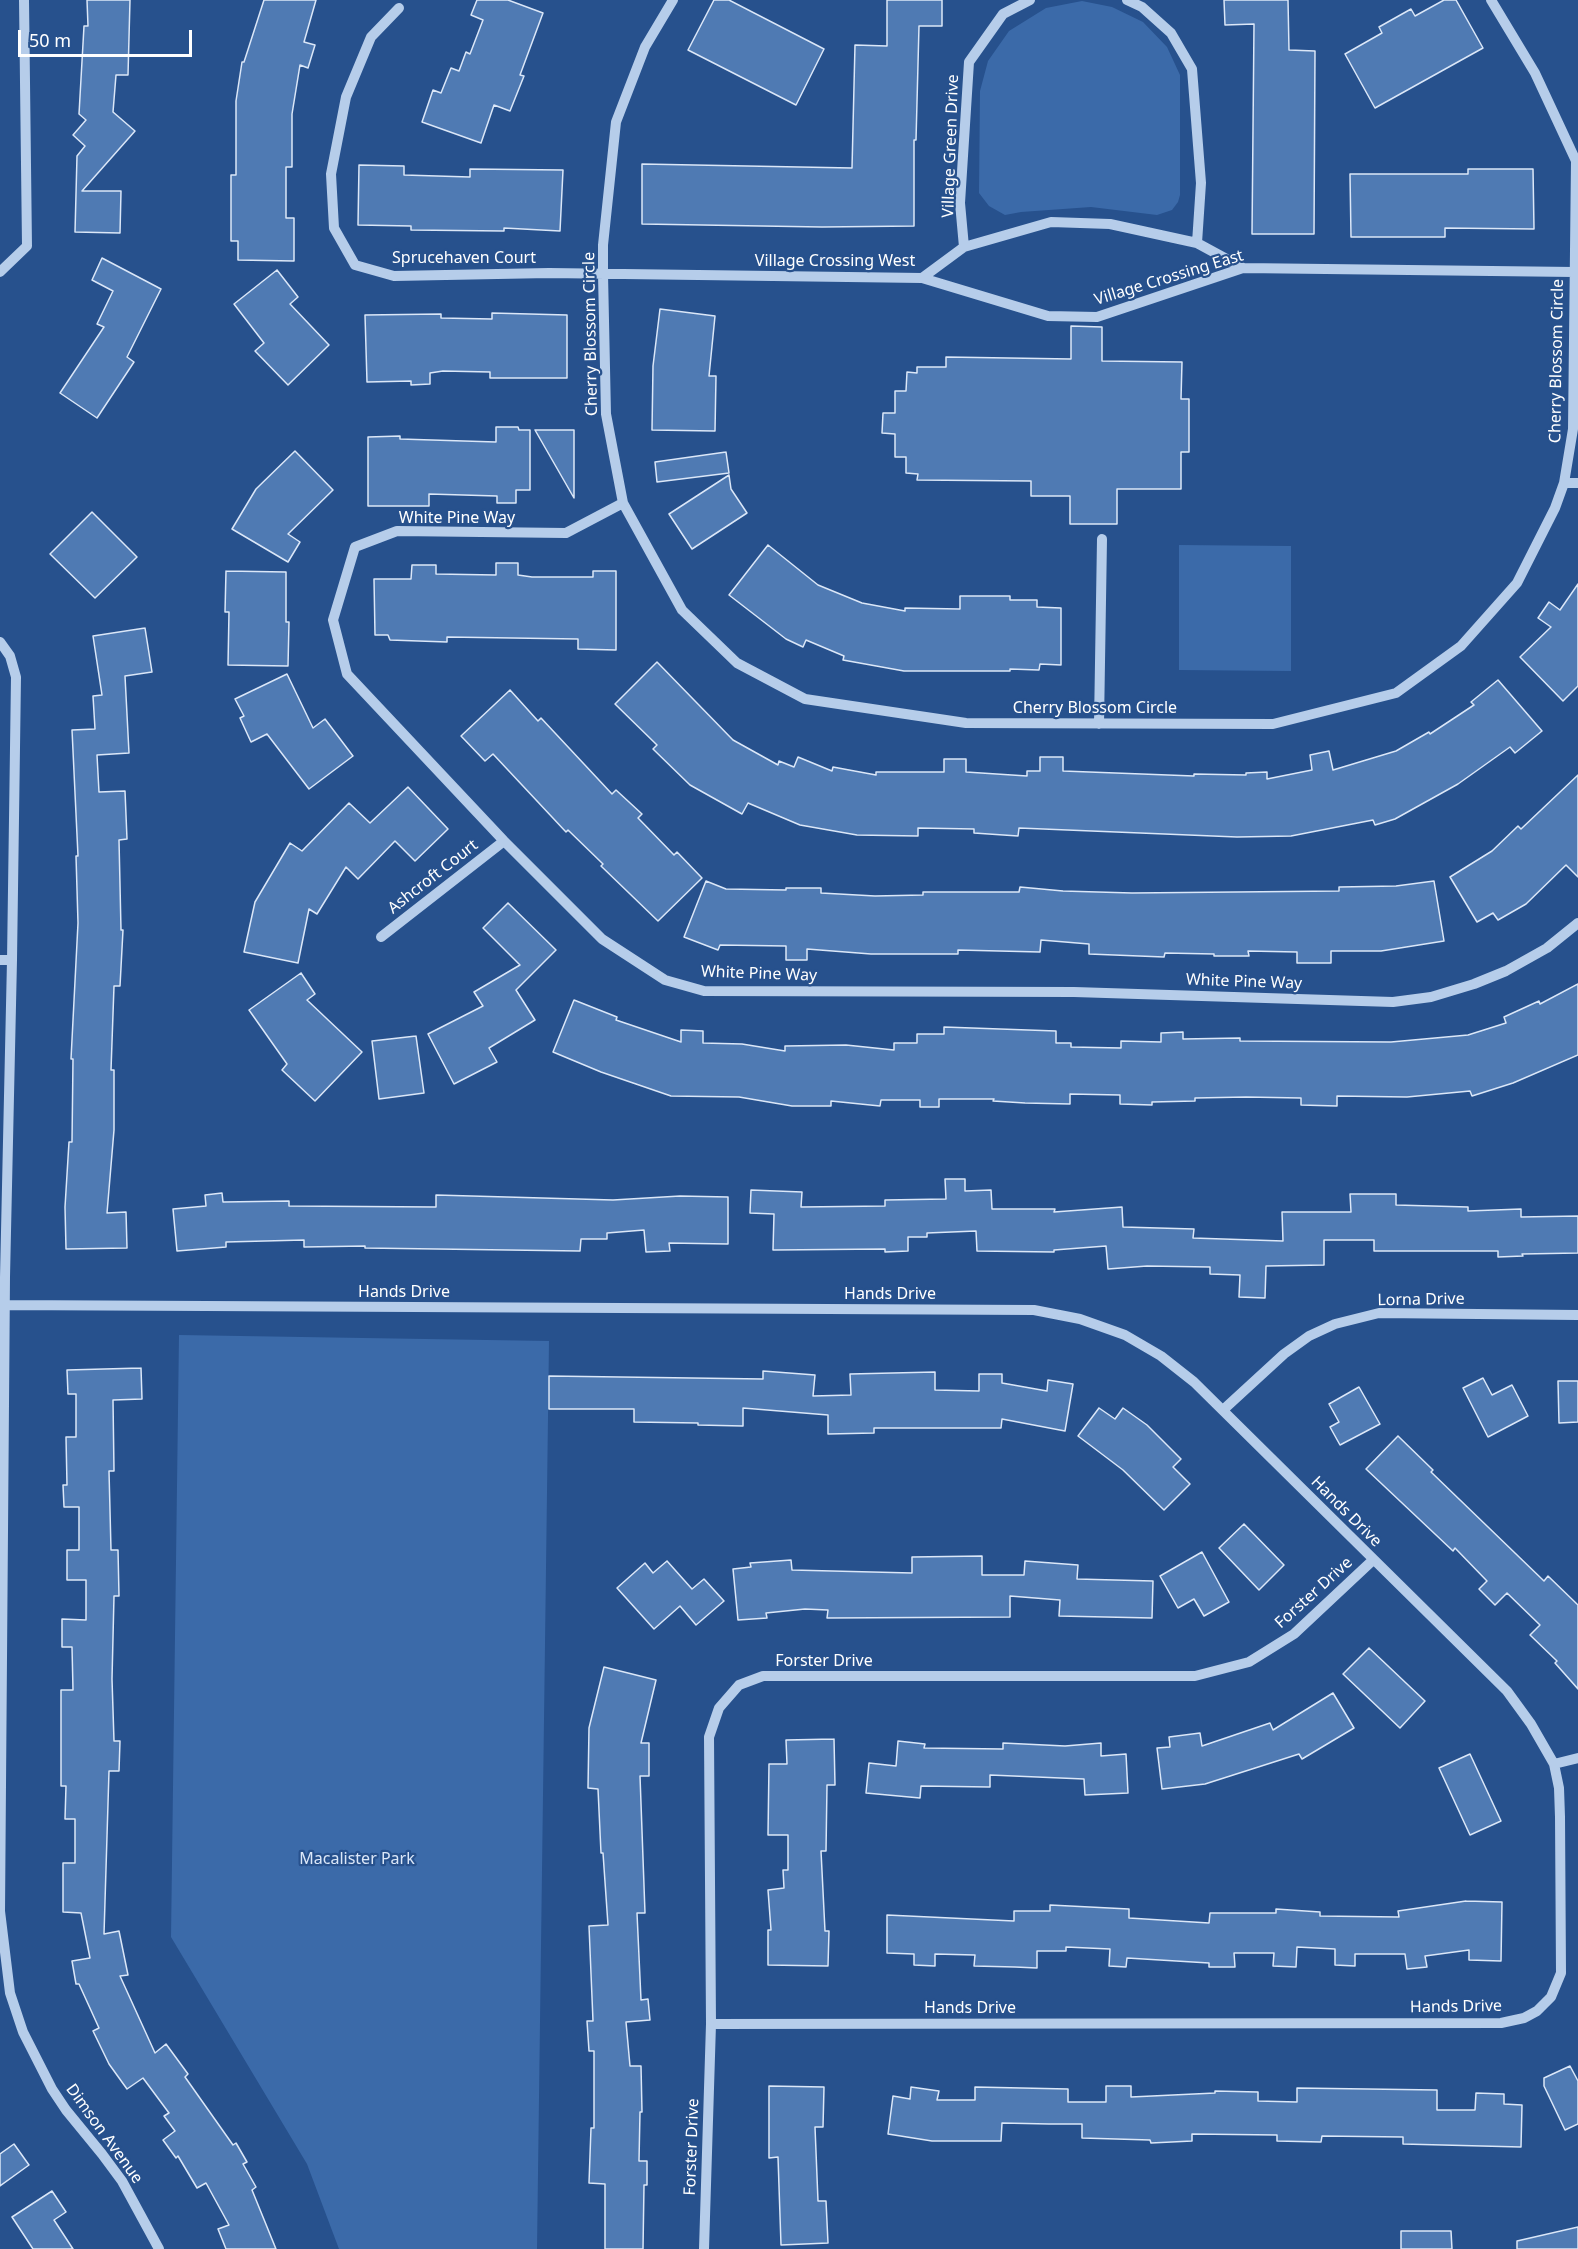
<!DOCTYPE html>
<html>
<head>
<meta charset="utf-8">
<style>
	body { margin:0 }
	#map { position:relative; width:1578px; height:2249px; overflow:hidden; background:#27518d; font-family:"Noto Sans",sans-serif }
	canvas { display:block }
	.scale { position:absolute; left:18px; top:30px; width:174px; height:27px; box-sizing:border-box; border:3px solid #fff; border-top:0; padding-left:8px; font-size:18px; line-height:21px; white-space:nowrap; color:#fff; -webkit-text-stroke:4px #27518d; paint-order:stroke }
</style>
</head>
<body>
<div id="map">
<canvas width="1578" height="2249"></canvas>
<div class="scale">50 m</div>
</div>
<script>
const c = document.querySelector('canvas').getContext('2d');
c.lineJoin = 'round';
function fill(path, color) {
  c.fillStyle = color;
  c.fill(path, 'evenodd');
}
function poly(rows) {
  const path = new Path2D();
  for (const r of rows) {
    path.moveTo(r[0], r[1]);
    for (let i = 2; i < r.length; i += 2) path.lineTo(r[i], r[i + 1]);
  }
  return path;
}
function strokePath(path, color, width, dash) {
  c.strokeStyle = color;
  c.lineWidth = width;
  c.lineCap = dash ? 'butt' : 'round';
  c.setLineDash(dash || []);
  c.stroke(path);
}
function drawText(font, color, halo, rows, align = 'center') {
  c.font = font + ' "Noto Sans",sans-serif';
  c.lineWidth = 4.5;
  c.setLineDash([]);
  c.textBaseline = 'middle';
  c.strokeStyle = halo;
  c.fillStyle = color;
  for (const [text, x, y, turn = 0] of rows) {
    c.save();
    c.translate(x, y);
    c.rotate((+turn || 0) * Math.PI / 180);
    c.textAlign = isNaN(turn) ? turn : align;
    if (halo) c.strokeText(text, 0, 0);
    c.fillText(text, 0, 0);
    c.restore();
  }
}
const green = poly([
	[1082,1,1112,7,1143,22,1167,47,1180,75,1180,195,1178,202,1172,210,1157,215,1091,207,1021,212,1005,215,989,206,979,193,980,91,988,61,1009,31,1046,8],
	[1179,545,1291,546,1291,671,1179,670],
	[179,1335,549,1341,537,2249,339,2249,307,2164,171,1937]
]);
const building = poly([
	[87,0,130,0,128,75,116,75,113,112,135,131,82,191,121,191,120,233,75,232,77,156,85,146,73,135,86,120,79,114,84,26,88,26,87,0],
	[264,0,316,0,304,42,315,45,308,68,300,65,292,114,292,167,286,167,286,218,294,218,294,261,238,260,238,241,231,241,231,175,236,175,236,101,242,62,244,62,264,0],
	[477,0,508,0,543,13,520,75,524,76,510,111,494,105,481,143,422,122,433,90,441,93,451,68,459,71,466,52,470,54,483,20,471,15,477,0],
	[714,0,729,0,824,49,796,105,688,50,714,0],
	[887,0,942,0,942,26,919,26,916,140,914,140,914,226,822,227,642,224,642,164,852,168,855,45,887,46,887,0],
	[1224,0,1288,0,1289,50,1315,51,1314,234,1252,234,1254,24,1225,25,1224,0],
	[1444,0,1456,0,1483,48,1375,108,1345,54,1382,33,1379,27,1411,9,1415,16,1444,0],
	[359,165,404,166,404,175,470,177,470,169,563,170,560,231,504,228,504,231,411,230,411,226,358,225,359,165],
	[1468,169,1533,169,1534,229,1445,228,1445,237,1351,237,1350,174,1468,174,1468,169],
	[102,258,161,289,127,357,134,362,97,418,60,393,104,327,97,324,113,291,92,280,102,258],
	[277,270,298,297,290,304,329,345,288,385,255,351,264,343,234,304,277,270],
	[660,309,715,316,709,376,716,376,715,431,652,430,653,366,660,309],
	[492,313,567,315,567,378,490,378,490,372,443,371,430,373,430,384,411,385,411,381,367,382,365,315,441,314,441,318,492,319,492,313],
	[1071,326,1102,327,1102,361,1182,362,1181,399,1189,399,1189,452,1181,452,1181,489,1117,489,1117,524,1070,524,1070,496,1031,496,1031,481,917,480,918,474,906,473,906,457,895,457,895,434,882,433,883,413,895,413,895,391,906,391,907,372,917,373,917,367,946,367,946,357,1071,359,1071,326],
	[496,427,518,427,519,430,530,430,530,490,516,490,516,503,497,503,497,496,429,494,429,506,368,506,368,437,400,436,400,439,496,442,496,427],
	[535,430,574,430,574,498,535,430],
	[295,451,333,490,288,534,300,542,288,562,232,529,256,489,295,451],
	[726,452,729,473,657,482,655,462,726,452],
	[729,475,731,489,747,513,692,549,669,514,729,475],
	[92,512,137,557,95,598,50,554,92,512],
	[768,545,818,585,862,603,905,611,905,608,960,609,960,596,1010,596,1010,600,1037,600,1037,607,1061,608,1061,665,1040,664,1039,670,1010,669,1010,671,904,671,843,660,844,656,806,640,803,647,786,639,729,595,768,545],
	[496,563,518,563,518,575,532,577,593,577,593,571,616,571,616,650,578,649,578,639,447,637,447,642,390,640,388,635,375,635,374,579,411,579,412,565,436,565,436,574,496,575,496,563],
	[226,571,286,572,286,622,289,622,288,666,228,665,229,612,225,612,226,571],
	[1578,584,1578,686,1563,701,1520,657,1551,627,1538,618,1549,602,1560,610,1578,584],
	[145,628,152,672,125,676,129,753,97,755,99,792,125,791,127,839,119,840,121,930,123,930,120,986,114,986,111,1070,114,1070,114,1130,107,1213,126,1212,127,1248,66,1249,65,1207,69,1142,72,1142,73,1059,71,1059,78,923,76,856,78,856,72,730,95,729,93,696,102,695,93,636,145,628],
	[657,662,733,740,778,765,779,761,794,767,798,757,832,771,833,767,876,775,876,772,944,772,944,759,966,759,966,772,1027,776,1027,771,1040,771,1040,757,1063,757,1063,771,1194,776,1194,774,1246,775,1246,773,1267,772,1267,779,1312,770,1310,755,1329,751,1333,770,1396,751,1429,732,1430,734,1474,705,1471,702,1498,680,1542,731,1515,753,1510,747,1458,784,1395,819,1375,825,1373,820,1291,836,1237,837,1019,828,1018,836,974,833,974,829,918,828,918,836,857,835,800,825,748,803,742,814,690,785,653,749,657,745,615,704,657,662],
	[287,674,313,728,325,719,353,756,309,789,267,734,251,742,240,718,244,716,235,699,287,674],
	[510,690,538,721,541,718,612,794,616,790,642,814,638,818,674,855,677,852,702,878,658,921,601,866,603,864,568,830,566,832,493,754,485,761,461,736,510,690],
	[1578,775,1578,877,1566,865,1526,904,1498,920,1493,913,1477,922,1450,877,1492,851,1518,826,1521,829,1578,775],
	[408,787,448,829,415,861,395,841,358,879,346,867,317,914,309,909,298,963,244,952,255,902,290,843,302,851,349,803,370,823,408,787],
	[706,881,726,889,786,890,786,888,821,888,821,893,875,896,923,895,923,892,1019,892,1020,887,1063,891,1132,893,1339,891,1339,887,1396,886,1434,881,1444,941,1381,951,1331,951,1331,963,1297,963,1297,952,1248,951,1249,956,1214,956,1214,954,1165,953,1164,957,1089,954,1089,944,1041,940,1040,952,958,950,958,954,871,954,807,949,807,960,786,960,786,946,720,945,718,950,684,937,706,881],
	[508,903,556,950,516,990,535,1020,489,1048,497,1062,454,1084,428,1034,483,1006,474,992,520,965,483,928,508,903],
	[301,973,315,994,307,1000,362,1052,315,1101,282,1070,287,1064,249,1010,301,973],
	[1578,984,1578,1055,1513,1083,1472,1096,1470,1091,1407,1097,1337,1096,1337,1106,1301,1105,1301,1098,1246,1097,1195,1098,1195,1101,1152,1102,1152,1105,1120,1104,1120,1095,1070,1094,1070,1104,1025,1103,993,1101,994,1099,939,1099,939,1107,920,1107,920,1100,881,1100,880,1106,831,1101,831,1106,792,1106,739,1097,671,1096,601,1072,553,1052,574,1000,617,1017,616,1020,681,1042,681,1030,703,1031,703,1043,742,1044,785,1051,785,1046,846,1045,894,1050,894,1043,917,1043,917,1034,944,1034,944,1027,1056,1031,1056,1043,1071,1043,1071,1047,1121,1048,1121,1041,1161,1042,1161,1033,1183,1032,1183,1039,1240,1038,1240,1041,1391,1042,1468,1035,1506,1023,1504,1017,1539,1001,1540,1004,1578,984],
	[416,1036,424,1093,379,1099,372,1041,416,1036],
	[945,1179,965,1179,965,1191,991,1190,992,1209,1055,1209,1054,1212,1122,1207,1123,1227,1194,1229,1193,1238,1283,1241,1282,1212,1351,1212,1350,1194,1396,1194,1396,1205,1468,1207,1468,1211,1521,1209,1521,1217,1578,1216,1578,1253,1522,1254,1523,1256,1498,1257,1498,1251,1374,1251,1374,1240,1324,1240,1324,1265,1266,1266,1265,1298,1239,1297,1240,1275,1210,1274,1210,1267,1147,1266,1108,1269,1106,1246,1054,1250,1054,1252,977,1251,976,1231,927,1233,927,1237,908,1237,908,1251,885,1252,885,1249,773,1250,774,1214,750,1213,751,1190,802,1192,801,1207,885,1206,885,1200,946,1199,945,1179],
	[222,1193,223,1202,289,1201,289,1206,436,1207,436,1195,613,1200,680,1196,728,1197,728,1244,669,1243,670,1251,646,1252,644,1230,607,1233,607,1239,581,1239,580,1251,365,1248,365,1246,304,1247,304,1240,226,1242,226,1247,177,1251,173,1209,206,1206,205,1195,222,1193],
	[141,1368,142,1399,113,1400,114,1471,109,1471,111,1550,118,1550,119,1596,114,1596,112,1679,114,1741,120,1741,119,1771,109,1771,104,1934,119,1931,128,1975,120,1976,155,2053,166,2044,188,2074,185,2077,233,2145,236,2143,247,2162,243,2164,256,2187,252,2190,276,2249,226,2249,218,2229,229,2225,206,2183,197,2188,178,2156,176,2158,163,2140,175,2131,164,2116,169,2113,143,2078,127,2089,109,2064,93,2031,99,2028,79,1984,76,1984,72,1961,90,1958,81,1913,63,1912,63,1863,75,1863,75,1819,65,1819,66,1786,61,1786,61,1690,73,1690,72,1647,62,1647,62,1619,86,1620,86,1580,67,1580,67,1550,79,1550,79,1507,64,1507,63,1485,67,1485,66,1437,76,1437,76,1394,68,1394,67,1370,141,1368],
	[763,1371,815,1375,813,1396,851,1395,850,1374,935,1372,935,1390,979,1391,979,1374,1002,1374,1002,1383,1047,1391,1048,1380,1073,1384,1065,1431,1002,1419,1001,1428,874,1428,874,1433,828,1434,828,1415,743,1408,743,1426,698,1425,698,1423,634,1422,634,1409,549,1409,549,1376,763,1379,763,1371],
	[1483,1378,1492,1395,1512,1385,1528,1416,1488,1437,1463,1388,1483,1378],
	[1558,1381,1578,1381,1578,1422,1559,1423,1558,1381],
	[1359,1387,1380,1424,1340,1445,1330,1427,1339,1422,1329,1404,1359,1387],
	[1099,1408,1115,1419,1123,1408,1147,1425,1181,1459,1173,1467,1190,1484,1164,1510,1123,1470,1078,1436,1099,1408],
	[1398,1436,1433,1470,1431,1472,1544,1581,1548,1576,1578,1605,1578,1689,1555,1663,1557,1661,1530,1635,1540,1625,1507,1593,1495,1605,1479,1589,1487,1581,1455,1548,1453,1551,1366,1469,1398,1436],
	[1244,1524,1284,1565,1259,1590,1219,1548,1244,1524],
	[1202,1552,1229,1602,1204,1616,1194,1599,1178,1608,1160,1576,1202,1552],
	[982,1556,982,1575,1024,1575,1025,1561,1078,1565,1077,1579,1153,1581,1152,1618,1059,1616,1060,1600,1010,1596,1010,1617,827,1618,828,1610,805,1609,766,1613,767,1618,738,1620,733,1569,751,1567,750,1563,791,1560,792,1570,912,1573,912,1557,982,1556],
	[667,1561,692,1589,704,1579,724,1601,696,1625,680,1606,654,1629,617,1588,645,1563,653,1573,667,1561],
	[1369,1648,1425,1701,1400,1728,1343,1674,1369,1648],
	[604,1667,656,1680,641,1743,649,1743,649,1776,640,1776,645,1913,637,1913,641,2000,648,1999,650,2020,626,2022,630,2066,641,2066,642,2112,640,2112,639,2161,647,2161,647,2185,644,2185,643,2249,605,2249,605,2184,589,2183,591,2128,594,2128,594,2051,589,2051,587,2021,593,2021,589,1926,608,1925,603,1853,601,1853,598,1789,588,1788,589,1728,604,1667],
	[1333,1693,1354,1728,1302,1759,1299,1754,1205,1784,1162,1789,1157,1748,1170,1747,1169,1737,1200,1733,1202,1746,1270,1723,1273,1730,1333,1693],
	[834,1739,835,1785,827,1785,826,1851,821,1851,825,1931,829,1931,828,1966,768,1965,768,1930,771,1930,768,1890,784,1888,783,1870,788,1870,788,1835,768,1835,769,1764,787,1764,786,1740,834,1739],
	[898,1741,925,1744,924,1748,1003,1749,1003,1743,1065,1746,1101,1743,1101,1756,1126,1754,1128,1793,1085,1795,1084,1779,990,1775,990,1787,921,1786,920,1798,866,1793,869,1763,896,1766,898,1741],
	[1470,1754,1501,1821,1470,1835,1439,1768,1470,1754],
	[1466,1901,1502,1902,1501,1961,1469,1960,1469,1950,1425,1956,1427,1967,1407,1969,1405,1954,1355,1954,1355,1966,1335,1965,1335,1949,1297,1947,1296,1967,1273,1966,1274,1953,1234,1953,1235,1967,1209,1967,1209,1963,1127,1958,1126,1967,1109,1966,1110,1949,1066,1947,1066,1951,1037,1951,1037,1968,1015,1967,974,1966,975,1955,935,1954,935,1966,914,1965,914,1954,887,1953,887,1915,1014,1921,1014,1911,1050,1911,1050,1905,1129,1909,1129,1918,1209,1923,1210,1913,1276,1913,1276,1909,1320,1912,1320,1916,1399,1917,1398,1911,1466,1901],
	[1570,2066,1578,2081,1578,2124,1565,2130,1544,2086,1544,2078,1570,2066],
	[769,2086,824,2087,823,2127,815,2127,818,2201,826,2201,828,2243,781,2245,778,2157,769,2158,769,2086],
	[1106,2086,1131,2086,1131,2097,1215,2093,1215,2091,1258,2092,1258,2101,1297,2102,1297,2088,1437,2090,1437,2110,1475,2110,1476,2093,1504,2094,1504,2104,1522,2105,1521,2147,1403,2144,1403,2137,1322,2136,1321,2142,1277,2141,1277,2135,1192,2134,1192,2141,1151,2143,1150,2140,1082,2138,1082,2124,1049,2124,1002,2123,1001,2141,932,2141,888,2134,893,2096,910,2099,911,2087,939,2091,937,2100,975,2100,975,2087,1068,2089,1068,2102,1106,2102,1106,2086],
	[14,2144,29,2165,0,2186,0,2154,14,2144],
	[52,2191,66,2212,54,2220,73,2249,33,2249,12,2217,52,2191],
	[1578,2227,1578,2249,1517,2249,1517,2241,1578,2227],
	[1401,2231,1451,2231,1452,2249,1401,2249,1401,2231]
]);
const minor = poly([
	[673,0,645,47,616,122,603,245,603,274,606,414,623,503,682,610,737,663,805,699,966,723,1273,724,1396,693,1461,646,1517,583,1555,508,1564,483,1573,429,1576,161,1535,73,1491,0],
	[1127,0,1142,7,1171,33,1192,69,1201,183,1197,243],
	[399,8,371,37,346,97,331,174,334,228,355,265,394,276,549,273,922,278,964,247,1051,222,1110,224,1197,243,1243,268],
	[964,247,960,203,969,62,1003,14,1030,0],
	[0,272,27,246,24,0],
	[922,278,1048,316,1097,317,1243,268,1574,272],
	[1564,483,1578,483],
	[623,503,566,533,397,531,355,547,333,620,347,674,504,841,602,939,665,980,704,991,1074,992,1393,1002,1431,997,1474,984,1506,971,1547,948,1578,923],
	[0,642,10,656,16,677,12,960,5,1277,0,1911,10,1993,23,2032,52,2089,66,2110,102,2154,122,2181,159,2249],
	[1099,724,1102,539],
	[381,937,504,841],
	[0,960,12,960],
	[0,1305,1034,1310,1080,1319,1125,1335,1161,1356,1194,1382,1507,1691,1531,1724,1554,1764,1559,1788,1560,1817,1561,1973,1551,1997,1537,2011,1524,2018,1501,2023,711,2024],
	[1223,1410,1284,1354,1309,1336,1335,1324,1379,1313,1578,1315],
	[1554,1764,1578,1758],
	[704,2249,711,2024,709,1737,719,1708,739,1685,763,1676,1195,1676,1249,1662,1294,1634,1373,1560]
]);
const streetNames = [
	["Village Green Drive",951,146,-88],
	["Sprucehaven Court",464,258],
	["Village Crossing West",835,261],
	["Village Crossing East",1169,278,-17],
	["Cherry Blossom Circle",591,334,-91],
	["Cherry Blossom Circle",1557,361,-89],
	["White Pine Way",457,518],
	["Cherry Blossom Circle",1095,708],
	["Ashcroft Court",433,877,-38],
	["White Pine Way",759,974,2],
	["White Pine Way",1244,982,2],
	["Hands Drive",404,1292],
	["Hands Drive",890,1294],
	["Lorna Drive",1421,1300,-1],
	["Hands Drive",1346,1512,45],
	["Forster Drive",1314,1593,-42],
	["Forster Drive",824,1661],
	["Hands Drive",1456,2007,-1],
	["Hands Drive",970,2008],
	["Dimson Avenue",104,2134,54],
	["Forster Drive",692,2147,-88]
];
const parkNames = [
	["Macalister Park",357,1859]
];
fill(green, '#3b6aa9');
fill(building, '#4f7ab3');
strokePath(building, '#dbe7f8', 1.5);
strokePath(minor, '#b6cdea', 10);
drawText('16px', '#fff', '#27518d', streetNames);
drawText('16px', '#dbe7f8', '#27518d', parkNames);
</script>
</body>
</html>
